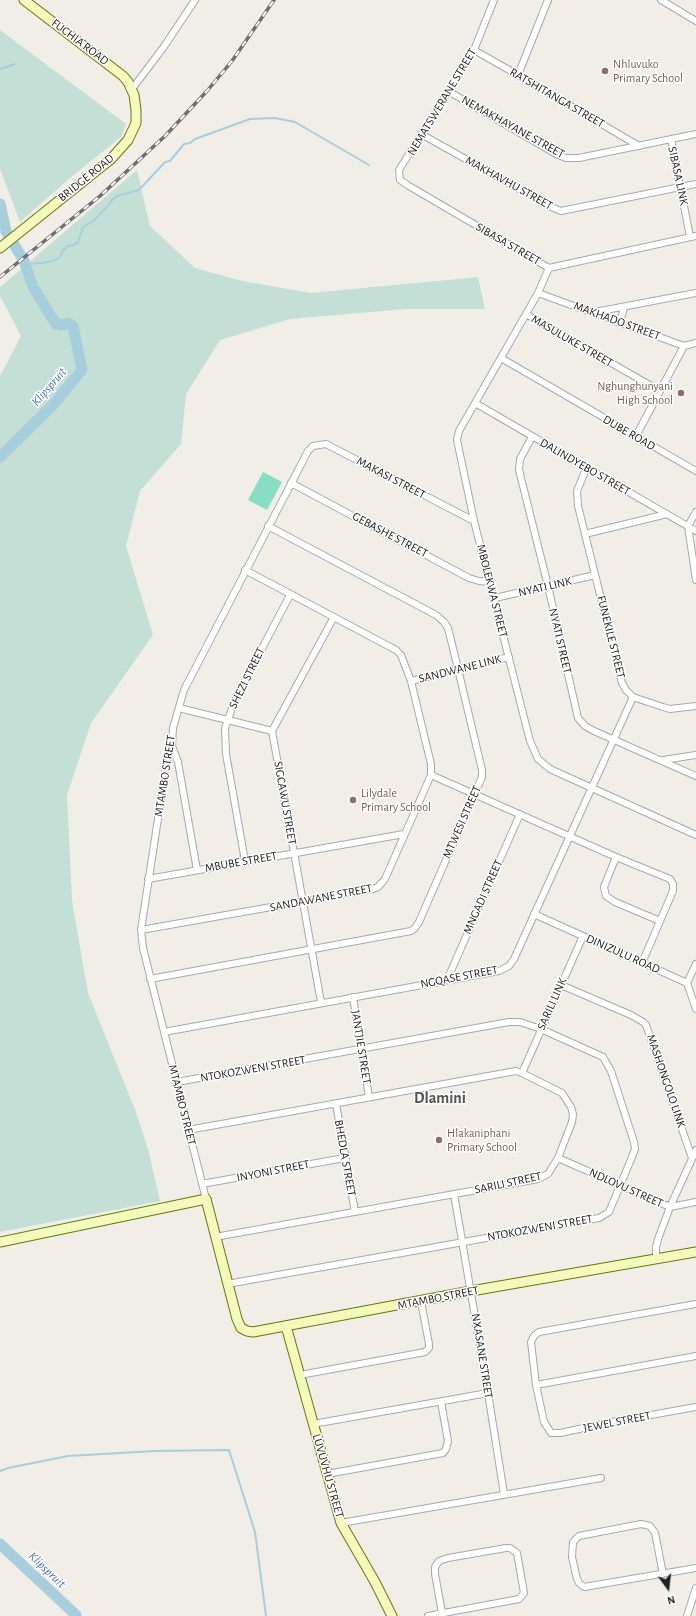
<!DOCTYPE html>
<html>
<head>
<meta charset="utf-8">
<style>
	body { margin:0 }
	#map { position:relative; width:696px; height:1616px; overflow:hidden; background:#f1eee7; font-family:"Alegreya Sans",sans-serif }
	canvas { display:block }
	.north { position:absolute; left:648px; top:1568px; width:40px; height:40px; -webkit-text-stroke:3px #fff; paint-order:stroke; rotate:165deg; font-size:11px; font-weight:700; line-height:16px; text-align:center; color:#212121 }
	.north::after { content:''; display:block; margin:auto; width:14px; height:18px; background:#212121; clip-path:polygon(50% 0,100% 100%,50% 72%,0 100%) }
</style>
</head>
<body>
<div id="map">
<canvas width="696" height="1616"></canvas>
<div class="north">N</div>
</div>
<script>
const c = document.querySelector('canvas').getContext('2d');
c.lineJoin = 'round';
function fill(path, color) {
  c.fillStyle = color;
  c.fill(path, 'evenodd');
}
function poly(rows) {
  const path = new Path2D();
  for (const r of rows) {
    path.moveTo(r[0], r[1]);
    for (let i = 2; i < r.length; i += 2) path.lineTo(r[i], r[i + 1]);
  }
  return path;
}
function strokePath(path, color, width, dash) {
  c.strokeStyle = color;
  c.lineWidth = width;
  c.lineCap = dash ? 'butt' : 'round';
  c.setLineDash(dash || []);
  c.stroke(path);
}
function drawText(font, color, halo, rows, align = 'center') {
  c.font = font + ' "Alegreya Sans",sans-serif';
  c.lineWidth = 3;
  c.setLineDash([]);
  c.textBaseline = 'middle';
  c.strokeStyle = halo;
  c.fillStyle = color;
  for (const [text, x, y, turn = 0] of rows) {
    c.save();
    c.translate(x, y);
    c.rotate((+turn || 0) * Math.PI / 180);
    c.textAlign = isNaN(turn) ? turn : align;
    if (halo) c.strokeText(text, 0, 0);
    c.fillText(text, 0, 0);
    c.restore();
  }
}
const wetland = poly([
	[0,30,126,124,121,137,70,178,20,222,0,169],
	[137,170,150,226,195,268,242,281,311,293,478,277,485,309,405,309,290,319,220,340,186,394,181,444,140,491,126,546,153,635,91,723,67,795,72,901,88,993,136,1112,148,1149,160,1201,0,1232,0,376,21,336,0,296,0,287]
]);
const pitch = poly([
	[263,472,282,482,267,510,248,500]
]);
const stream = poly([
	[0,69,15,64],
	[25,265,38,263,43,263,55,260,60,257,63,250,68,246,74,245,78,242,83,227,92,222,108,206,112,200,117,196,139,190,165,162,170,161,184,144,190,143,195,139,250,119,275,118,295,122,369,165],
	[0,1471,8,1468,68,1456,155,1451,229,1450,255,1532,266,1616]
]);
const river = poly([
	[0,204,6,231,24,261,33,287,56,324,62,325,68,323,73,326,82,370,53,405,0,457],
	[0,1544,76,1615,75,1616]
]);
const street = poly([
	[494,0,474,50,399,170,400,180,409,186,549,268,696,236],
	[661,0,696,21],
	[474,50,518,75,639,146],
	[518,75,548,0],
	[132,89,163,48,195,0],
	[448,91,556,154,566,158,579,158,696,134],
	[421,134,551,207,561,211,696,184],
	[671,139,690,237],
	[549,268,538,293,459,431,457,440,474,521,530,741,538,759,550,769,696,835],
	[538,293,684,346,696,343],
	[595,312,696,293],
	[526,314,660,391],
	[620,322,624,308],
	[501,358,696,471],
	[475,403,696,531],
	[636,436,684,346],
	[532,437,520,459,519,470,548,586,578,718,585,726,594,731,696,776],
	[586,469,577,491,578,506,622,683,626,690,633,697,663,707,670,709,696,706],
	[291,483,469,578,479,581,490,582],
	[696,512,688,526,696,580],
	[585,534,667,514],
	[495,598,595,575],
	[411,681,509,657],
	[179,708,272,731],
	[172,746,178,762,197,870],
	[663,760,696,755],
	[431,775,616,857,670,879,673,884,673,891,642,963],
	[616,857,604,887,606,896,615,902,660,921],
	[245,861,226,754,225,728,235,700,290,595],
	[148,879,404,834],
	[534,914,687,983,696,1009],
	[141,930,373,889,378,887,385,879,431,775,431,764,411,681,401,655,396,650,245,570],
	[150,979,411,931,415,928,419,922,482,777,482,770,458,669,448,628,444,622,436,615,268,526],
	[447,980,520,814],
	[687,983,696,964],
	[561,985,631,1015,643,1022,646,1025,692,1158],
	[353,997,369,1097],
	[321,1002,272,731,334,617],
	[164,1032,499,971,509,966,514,959,633,697],
	[522,1073,583,936],
	[177,1082,509,1022,520,1022,541,1029,603,1057,611,1071,634,1142,635,1149,632,1157,609,1212,599,1218,227,1284],
	[336,1104,355,1212],
	[188,1130,516,1071,522,1073,562,1093,571,1107,573,1114,572,1122,558,1158,548,1174,538,1179,215,1237],
	[558,1158,670,1207,696,1202],
	[202,1184,344,1158],
	[454,1194,488,1393,504,1494],
	[206,1199,143,948,141,930,167,760,172,746,173,728,184,690,308,451,313,446,326,444,474,521],
	[656,1259,656,1247,658,1239,670,1207,696,1150],
	[696,1304,539,1332,534,1336,531,1342,536,1385,544,1422,551,1433,560,1433,617,1421,696,1407],
	[300,1375,425,1352,429,1348,429,1344,421,1301],
	[536,1385,696,1356],
	[313,1424,488,1393],
	[327,1474,443,1453,446,1449,448,1441,441,1402],
	[341,1523,601,1478],
	[663,1574,655,1533,650,1526,646,1525,641,1524,579,1536,573,1542,572,1557,577,1579,579,1583,584,1587,696,1568],
	[428,1616,519,1599,524,1593,517,1553,510,1548,506,1548,448,1558,439,1561,435,1567,435,1574,442,1613],
	[687,1616,696,1588]
]);
const secondary = poly([
	[0,248,111,159,128,140,136,123,136,110,134,95,128,82,123,76,24,0],
	[0,1242,206,1199,237,1319,241,1328,247,1331,253,1332,471,1291,696,1252],
	[286,1326,341,1523,375,1582,392,1616]
]);
const rail = poly([
	[0,277,100,196,165,136,207,91,232,61,274,0]
]);
const markers = [
	[605,71,4,"#8d6e63"],
	[681,393,4,"#8d6e63"],
	[353,800,4,"#8d6e63"],
	[439,1140,4,"#8d6e63"]
];
const streetNames = [
	["FUCHIA ROAD",80,42,37],
	["RATSHITANGA STREET",557,98,30],
	["NEMATSWERANE STREET",442,102,-59],
	["NEMAKHAYANE STREET",513,127,29],
	["SIBASA LINK",678,176,78],
	["BRIDGE ROAD",86,178,-39],
	["MAKHAVHU STREET",509,183,29],
	["SIBASA STREET",508,244,30],
	["MAKHADO STREET",617,321,20],
	["MASULUKE STREET",572,341,30],
	["DUBE ROAD",629,433,30],
	["DALINDYEBO STREET",585,467,30],
	["MAKASI STREET",391,478,28],
	["GEBASHE STREET",390,535,28],
	["NYATI LINK",545,587,-13],
	["MBOLEKWA STREET",492,591,76],
	["FUNEKILE STREET",611,637,76],
	["NYATI STREET",560,641,77],
	["SANDWANE LINK",460,669,-14],
	["SHEZI STREET",247,678,-64],
	["MTAMBO STREET",165,776,-81],
	["SIGCAWU STREET",285,803,80],
	["MTWESI STREET",462,822,-66],
	["MBUBE STREET",241,862,-10],
	["MNGADI STREET",483,897,-66],
	["SANDAWANE STREET",321,898,-11],
	["DINIZULU ROAD",623,954,24],
	["NGQASE STREET",459,977,-11],
	["SARILI LINK",552,1004,-66],
	["JANTJIE STREET",361,1047,81],
	["NTOKOZWENI STREET",253,1069,-10],
	["MASHONGOLO LINK",666,1081,71],
	["MTAMBO STREET",182,1105,76],
	["BHEDLA STREET",345,1158,80],
	["INYONI STREET",273,1171,-11],
	["SARILI STREET",508,1183,-12],
	["NDLOVU STREET",626,1188,24],
	["NTOKOZWENI STREET",540,1228,-10],
	["MTAMBO STREET",438,1298,-11],
	["NXASANE STREET",482,1356,81],
	["JEWEL STREET",617,1422,-11],
	["LUVUVHU STREET",328,1476,74]
];
const educationNames = [
	["Nhluvuko",613,64],
	["Primary School",613,78],
	["Nghunghunyani",673,386,"right"],
	["High School",673,400,"right"],
	["Lilydale",361,793],
	["Primary School",361,807],
	["Hlakaniphani",447,1133],
	["Primary School",447,1147]
];
const waterNames = [
	["Klipspruit",49,387,-49],
	["Klipspruit",47,1570,44]
];
const districtNames = [
	["Dlamini",440,1098]
];
fill(wetland, '#c4dfd5');
fill(pitch, '#86dfc3');
strokePath(stream, '#a8cede', 2);
strokePath(river, '#a8cede', 11);
strokePath(street, '#a8a8a8', 8);
strokePath(secondary, '#657a05', 11);
strokePath(street, '#fff', 6);
strokePath(secondary, '#f2fabc', 9);
strokePath(rail, '#6f6f6f', 3.5);
strokePath(rail, '#fff', 2, [6]);
for (const [x, y, r, color] of markers) {
  const dot = new Path2D();
  dot.arc(x, y, r, 0, 2 * Math.PI);
  c.fillStyle = color;
  c.fill(dot);
  strokePath(dot, '#fff', 1.5);
}
drawText('12px', '#212121', '#fff', streetNames);
drawText('12px', '#785e54', '#fff', educationNames, 'left');
drawText('italic 13px', '#4c77b1', '#fff', waterNames);
drawText('bold 16px', '#545454', '#fff', districtNames);
</script>
</body>
</html>
